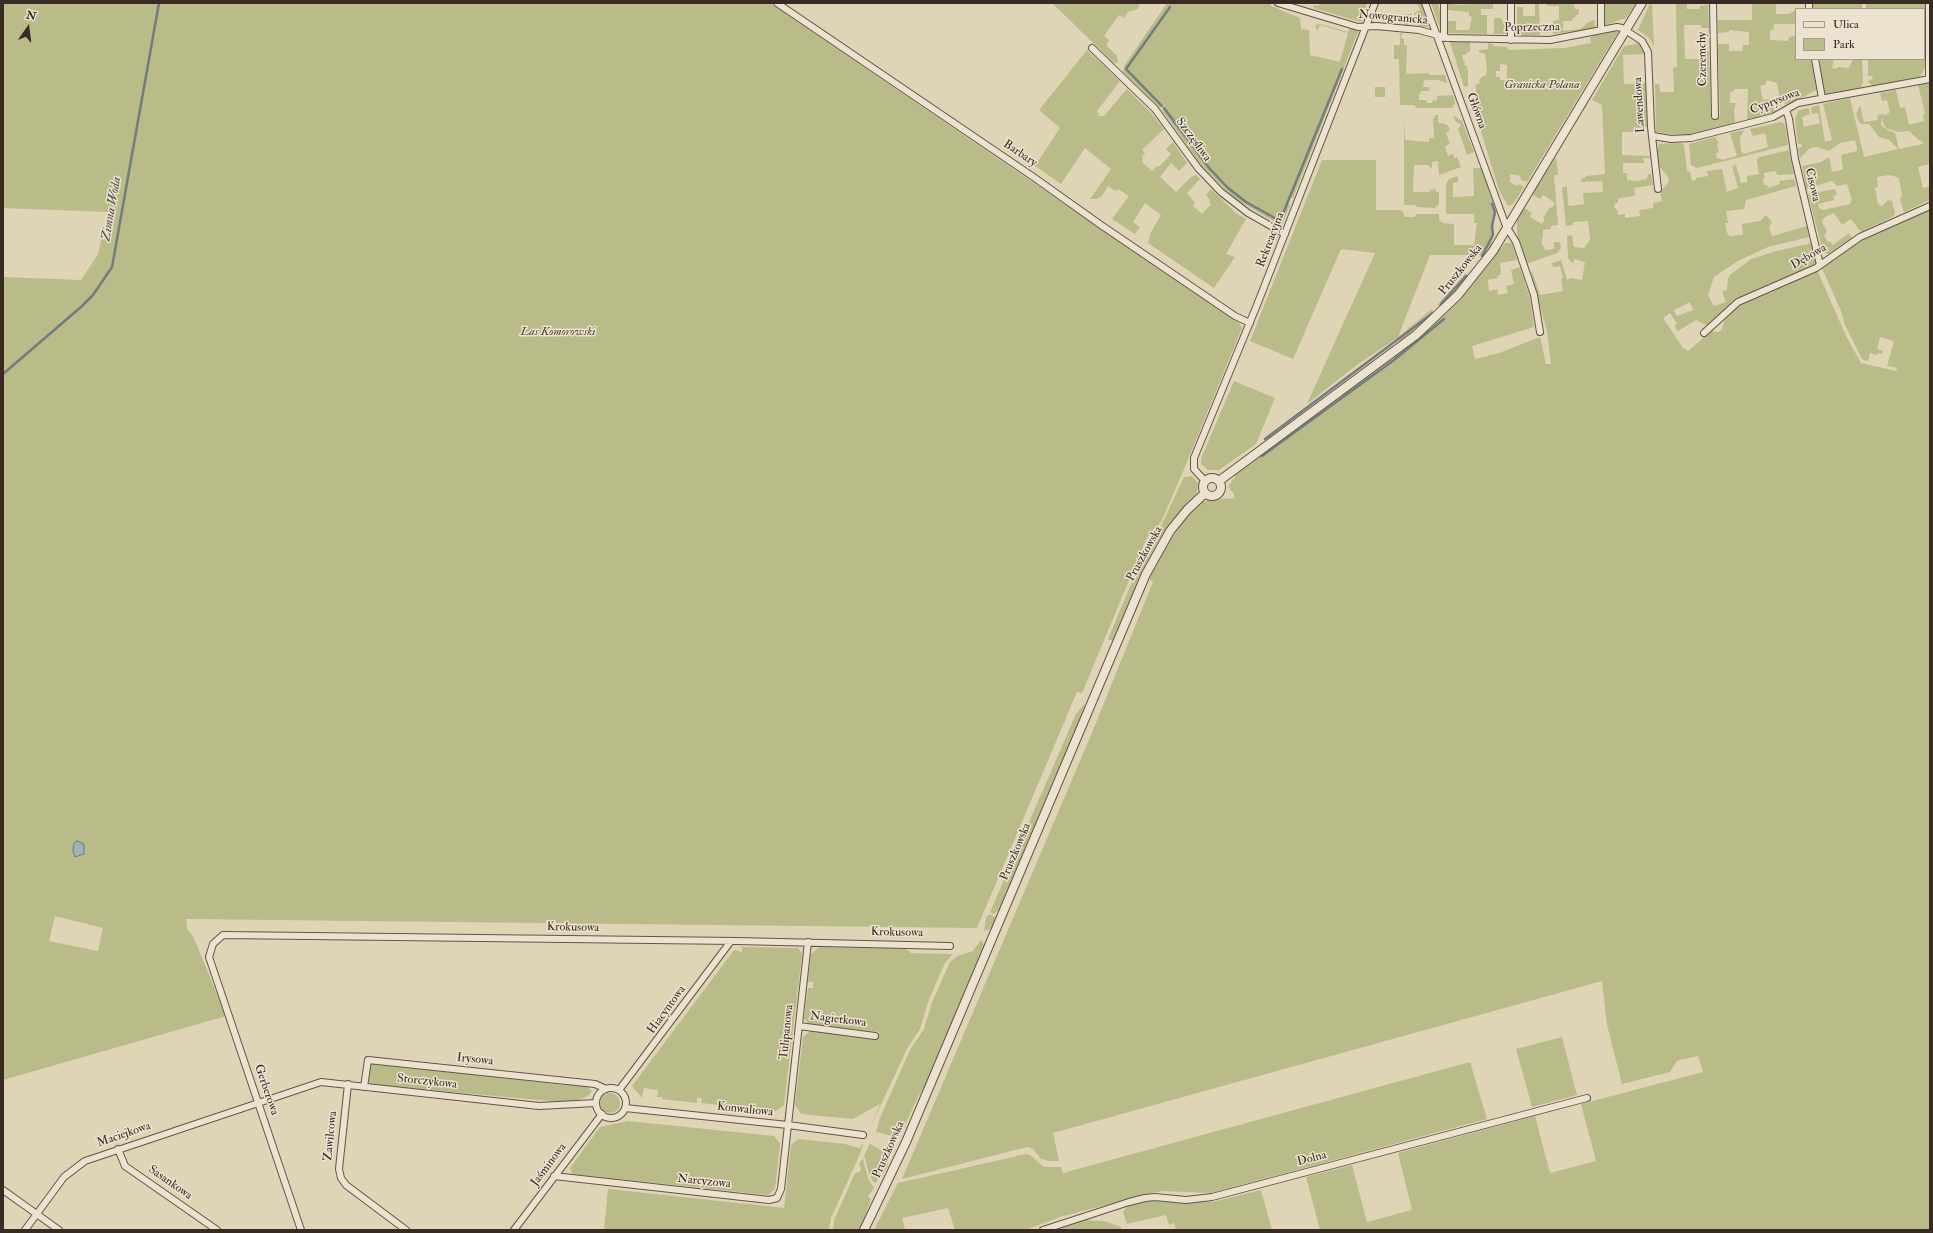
<!DOCTYPE html>
<html>
<head>
<meta charset="utf-8">
<style>
	body { margin:0 }
	#map { position:relative; width:1933px; height:1233px; overflow:hidden; background:#e0d4b6; font-family:"IM FELL Double Pica",serif }
	canvas { display:block }
	.frame { position:absolute; inset:0; border:4px solid #392a23; pointer-events:none }
	.legend { position:absolute; left:1795px; top:8px; width:130px; height:52px; box-sizing:border-box; background:#ebe3d0; border:1px solid #a4998b; margin:0; padding:5px 7px; list-style:none; font-size:12px; color:#392a23 }
	.legend li { display:flex; align-items:center; gap:8px; height:20px }
	.legend b { width:20px; border:1px solid #a4998b }
	.north { position:absolute; left:8px; top:8px; width:40px; height:40px; -webkit-text-stroke:3px #ebe3d0; paint-order:stroke; rotate:14deg; font-size:11px; font-weight:700; line-height:16px; text-align:center; color:#392a23 }
	.north::after { content:''; display:block; margin:auto; width:14px; height:18px; background:#392a23; clip-path:polygon(50% 0,100% 100%,50% 72%,0 100%) }
</style>
</head>
<body>
<div id="map">
<canvas width="1933" height="1233"></canvas>
<div class="frame"></div>
<ul class="legend">
<li><b style="height:5px;background:#ebe3d0"></b>Ulica</li>
<li><b style="height:11px;background:#b9bb89"></b>Park</li>
</ul>
<div class="north">N</div>
</div>
<script>
const c = document.querySelector('canvas').getContext('2d');
c.lineJoin = 'round';
function fill(path, color) {
  c.fillStyle = color;
  c.fill(path, 'evenodd');
}
function poly(rows) {
  const path = new Path2D();
  for (const r of rows) {
    if (r.length === 3) {
      path.moveTo(r[0] + r[2], r[1]);
      path.arc(r[0], r[1], r[2], 0, 2 * Math.PI);
      continue;
    }
    path.moveTo(r[0], r[1]);
    for (let i = 2; i < r.length; i += 2) path.lineTo(r[i], r[i + 1]);
  }
  return path;
}
function strokePath(path, color, width, dash) {
  c.strokeStyle = color;
  c.lineWidth = width;
  c.lineCap = dash ? 'butt' : 'round';
  c.setLineDash(dash || []);
  c.stroke(path);
}
function drawText(font, color, halo, rows, align = 'center') {
  c.font = font + ' "IM FELL Double Pica",serif';
  c.lineWidth = 3;
  c.setLineDash([]);
  c.textBaseline = 'middle';
  c.strokeStyle = halo;
  c.fillStyle = color;
  for (const [text, x, y, turn = 0] of rows) {
    c.save();
    c.translate(x, y);
    c.rotate((+turn || 0) * Math.PI / 180);
    c.textAlign = isNaN(turn) ? turn : align;
    if (halo) c.strokeText(text, 0, 0);
    c.fillText(text, 0, 0);
    c.restore();
  }
}
const green = poly([
	[3,3,770,3,1239,323,1242,328,1182,474,1161,522,1150,533,1145,542,1082,693,1077,692,977,928,186,919,187,929,193,936,226,1016,3,1080,3,277,81,280,98,254,108,212,3,208],
	[55,916,103,928,98,951,49,941],
	[1052,3,1139,3,1138,9,1128,12,1124,18,1119,15,1104,36,1109,40,1106,45,1117,56,1118,63,1114,63],
	[1167,3,1270,3,1271,6,1300,18,1301,29,1309,30,1310,55,1340,62,1348,33,1320,25,1317,31,1315,25,1320,24,1348,32,1350,27,1356,29,1358,32,1293,198,1289,197,1287,203,1290,205,1282,225,1277,225,1277,223,1235,199,1201,165,1162,110,1165,106,1164,105,1160,108,1123,72,1124,66],
	[1320,3,1367,3,1361,22,1313,8,1314,5,1319,6],
	[1417,3,1421,3,1429,25,1427,27,1419,27,1420,21,1414,20,1408,20,1408,26,1405,25,1405,20,1401,19,1402,16,1410,13,1413,19,1416,18,1414,13,1420,10],
	[1431,3,1438,3,1441,17,1441,31],
	[1448,3,1454,3,1455,5,1493,3,1493,9,1481,9,1481,15,1487,15,1487,34,1448,33,1448,21,1456,21,1456,30,1469,30,1472,17,1469,16,1469,12,1448,10],
	[1535,3,1539,3,1540,35,1517,35,1517,7,1523,7,1523,16,1535,16],
	[1547,3,1573,3,1575,9,1579,9,1579,13,1571,21,1563,21,1563,31,1580,29,1589,22,1595,20,1595,28,1553,34,1553,21,1559,20,1559,6,1547,6],
	[1605,3,1636,3,1626,18,1605,25],
	[1650,3,1652,3,1654,47,1649,38,1638,30],
	[1676,3,1687,3,1687,9,1700,9,1700,6,1708,5,1709,28,1701,28,1701,25,1684,25,1685,59,1701,59,1701,51,1709,51,1711,118,1720,117,1718,44,1729,44,1729,51,1742,51,1743,45,1749,45,1749,32,1729,30,1729,32,1718,33,1718,20,1752,20,1752,3,1776,3,1776,14,1789,14,1796,10,1796,24,1774,24,1773,30,1770,30,1770,40,1788,41,1789,37,1796,36,1796,59,1812,59,1818,88,1816,90,1786,106,1784,102,1781,105,1777,83,1767,80,1765,85,1760,86,1763,100,1770,99,1775,112,1747,121,1748,89,1735,89,1734,91,1730,92,1730,103,1736,103,1734,111,1735,124,1687,136,1656,132,1655,84,1659,84,1660,92,1674,92,1673,68,1677,67],
	[1810,3,1862,3,1862,9,1811,9],
	[1866,3,1927,3,1927,22,1925,20,1924,9,1866,9],
	[1494,18,1502,18,1502,21,1507,21,1507,34,1494,34],
	[1614,30,1618,32,1527,182,1521,180,1520,176,1510,174,1510,182,1517,186,1519,184,1524,187,1513,204,1508,206,1499,190,1480,128,1480,118,1476,118,1476,84,1479,84,1480,78,1486,75,1487,70,1485,54,1479,52,1479,50,1488,49,1488,43,1493,44,1493,46,1507,47,1508,50,1564,48,1591,43,1590,37,1596,34],
	[1500,64,1507,65,1507,80,1500,80,1500,77,1496,77,1496,71,1500,71],
	[1400,33,1404,33,1401,35,1401,38,1404,39,1404,45,1407,45,1406,74,1429,73,1429,75,1445,75,1447,82,1447,83,1438,80,1424,80,1423,87,1429,87,1429,91,1421,91,1421,94,1419,94,1419,100,1427,100,1427,103,1432,103,1432,101,1437,100,1437,96,1453,95,1455,103,1452,108,1417,108,1414,105,1400,105,1399,59,1394,59,1394,45,1400,45],
	[1924,35,1926,35,1926,65,1920,77,1873,86,1868,82,1869,80,1873,79,1872,76,1868,76,1868,59,1924,59],
	[1450,42,1470,42,1470,52,1467,52,1467,54,1462,55,1463,60,1465,60,1464,65,1466,65,1468,71,1468,86,1464,87],
	[1637,42,1642,47,1645,54,1623,55,1624,84,1647,83,1647,127,1637,128,1637,132,1622,132,1622,155,1650,156,1650,158,1643,158,1644,163,1623,163,1623,173,1627,173,1627,180,1636,181,1647,179,1648,174,1651,174,1653,185,1634,188,1635,195,1618,199,1618,203,1615,203,1614,207,1617,210,1618,215,1625,214,1625,218,1640,216,1639,210,1653,208,1653,203,1662,201,1660,192,1668,183,1669,178,1659,166,1657,150,1659,144,1681,143,1684,145,1687,171,1690,172,1692,181,1696,180,1696,178,1708,176,1707,171,1722,169,1727,192,1738,188,1732,166,1736,165,1741,183,1747,182,1747,176,1759,174,1757,160,1759,157,1789,150,1794,174,1777,175,1776,171,1764,173,1765,178,1763,179,1764,185,1767,185,1768,188,1780,184,1779,181,1794,179,1796,186,1746,200,1744,209,1726,211,1728,223,1725,223,1727,233,1730,236,1743,235,1742,224,1760,221,1766,215,1772,222,1769,228,1772,236,1807,226,1809,237,1768,247,1738,261,1714,277,1708,295,1714,306,1726,302,1722,291,1727,290,1728,279,1730,275,1751,259,1773,252,1811,243,1816,259,1816,266,1737,300,1708,326,1696,320,1678,331,1674,326,1677,324,1670,313,1663,318,1683,348,1688,351,1711,331,1719,332,1722,329,1726,316,1735,306,1817,270,1846,336,1861,363,1896,371,1897,368,1887,366,1894,341,1880,337,1877,349,1883,351,1882,354,1878,353,1877,355,1870,353,1868,361,1862,359,1845,325,1841,311,1821,266,1869,235,1930,207,1930,1230,1320,1230,1306,1177,1352,1165,1367,1222,1412,1210,1398,1153,1535,1116,1550,1173,1596,1161,1581,1104,1703,1072,1698,1056,1677,1061,1670,1072,1622,1084,1607,1025,1602,981,1053,1133,1059,1161,1050,1161,1041,1159,1033,1149,1027,1147,902,1179,1091,735,1153,582,1149,579,1171,539,1185,519,1202,502,1209,500,1234,498,1234,494,1228,487,1235,477,1234,475,1248,463,1344,398,1342,394,1438,320,1473,284,1499,248,1501,249,1505,243,1512,243,1517,260,1500,263,1501,274,1497,276,1498,278,1488,280,1489,291,1497,289,1498,295,1508,293,1506,286,1514,284,1511,270,1520,267,1530,299,1534,327,1472,346,1475,359,1499,353,1540,337,1546,364,1551,364,1547,331,1531,273,1532,271,1540,295,1563,291,1561,279,1563,278,1560,266,1553,267,1552,263,1561,260,1567,280,1570,278,1582,280,1585,262,1574,259,1573,264,1568,258,1567,236,1572,235,1574,247,1584,248,1590,240,1588,221,1573,222,1573,225,1566,226,1562,188,1567,186,1568,205,1570,206,1584,204,1583,193,1603,192,1602,181,1581,182,1581,179,1585,178,1586,176,1605,174,1602,105,1592,100,1624,46,1636,44],
	[1690,302,1693,310,1677,316,1674,310],
	[1087,50,1120,81,1097,111,1099,116,1104,116,1127,89,1151,113,1164,129,1142,150,1145,153,1142,157,1143,159,1142,162,1152,171,1157,166,1159,167,1171,154,1166,149,1173,142,1187,163,1179,171,1171,163,1160,177,1176,192,1191,177,1196,175,1200,179,1187,193,1195,203,1193,206,1202,214,1211,204,1209,202,1210,200,1206,195,1211,189,1236,213,1246,219,1226,254,1235,257,1214,288,1148,243,1151,232,1161,215,1145,203,1133,222,1140,227,1135,234,1112,219,1129,196,1118,189,1116,191,1108,186,1102,196,1097,199,1090,199,1111,169,1085,148,1061,184,1035,166,1060,128,1039,110],
	[1822,59,1834,59,1832,68,1837,69,1838,67,1849,68,1853,59,1862,59,1863,83,1861,88,1825,95,1819,68,1820,60],
	[1930,83,1930,164,1918,167,1923,188,1930,186,1930,200,1904,212,1900,199,1902,195,1899,179,1897,177,1889,175,1877,177,1878,187,1875,188,1878,204,1882,206,1888,200,1892,201,1895,213,1894,216,1861,232,1851,219,1842,225,1834,213,1830,215,1830,214,1823,219,1822,222,1827,232,1824,235,1828,242,1830,241,1833,245,1849,233,1852,238,1828,254,1823,252,1808,194,1835,189,1837,195,1833,196,1834,200,1818,204,1819,208,1823,210,1850,204,1852,200,1847,184,1837,186,1832,181,1806,189,1802,166,1821,162,1829,157,1832,172,1838,171,1843,169,1841,155,1857,151,1857,148,1855,140,1840,143,1829,151,1817,147,1810,148,1800,158,1798,148,1802,147,1801,144,1798,144,1795,119,1799,110,1809,108,1810,114,1802,117,1804,127,1820,123,1818,113,1812,114,1811,107,1819,105,1825,142,1832,140,1823,104,1850,98,1864,157,1898,149,1889,140,1879,137,1869,124,1861,124,1859,122,1856,114,1860,105,1864,122,1878,120,1877,115,1885,114,1881,120,1881,125,1886,129,1895,133,1899,149,1923,144,1922,141,1919,140,1909,131,1898,132,1886,128,1882,121,1883,117,1890,112,1887,100,1882,101,1880,93,1896,90,1900,108,1905,107,1909,125,1924,121,1923,115,1925,113,1918,85],
	[1375,87,1385,87,1385,97,1375,97],
	[1435,115,1438,115,1438,123,1446,124,1448,126,1450,130,1446,133,1450,144,1445,146,1446,151,1448,156,1453,154,1454,158,1457,157,1461,167,1439,175,1438,161,1432,162,1432,169,1428,165,1414,165,1413,192,1430,192,1430,190,1435,189,1436,192,1439,192,1439,204,1435,208,1418,207,1414,205,1404,205,1404,118,1405,140,1429,142,1429,138,1434,138,1433,118,1435,118],
	[1453,115,1462,121,1474,152,1467,155,1458,129,1461,125,1455,121],
	[1781,122,1785,125,1788,145,1697,168,1691,165,1689,144,1715,137,1719,143,1717,144,1719,152,1716,153,1717,159,1721,158,1721,160,1737,156,1730,133,1744,130,1740,138,1741,151,1744,154,1768,147,1765,133,1753,136,1750,129],
	[1556,157,1558,175,1554,175,1558,225,1551,226,1551,229,1543,230,1543,238,1542,238,1542,246,1544,246,1545,250,1554,249,1554,242,1560,242,1561,248,1557,253,1526,264,1517,237,1517,219,1523,207,1532,213,1530,217,1542,224,1545,219,1543,218,1550,207,1552,208,1555,203,1543,195,1540,199,1532,194],
	[1322,160,1376,160,1376,210,1402,210,1405,217,1414,217,1417,214,1439,214,1439,219,1442,223,1454,224,1454,245,1474,245,1477,223,1474,223,1474,214,1446,214,1446,184,1449,179,1458,176,1458,182,1453,183,1453,197,1474,196,1473,168,1482,168,1495,203,1492,205,1496,215,1493,224,1494,236,1491,242,1493,244,1483,257,1480,255,1430,255,1398,337,1432,309,1434,314,1401,342,1397,338,1358,364,1307,404,1375,253,1341,249,1293,359,1250,341],
	[1466,273,1468,278,1462,285,1441,307,1437,305],
	[1234,381,1275,398,1256,444,1219,470,1208,470,1201,464,1201,459],
	[1192,476,1198,483,1197,493,1178,516,1177,515,1158,541,1142,571,1113,641,1108,639,1150,539,1161,526,1184,477],
	[1084,704,1085,715,999,912,997,911,994,914,990,912,1076,714],
	[989,914,997,918,992,928,984,931,986,918],
	[981,940,985,946,926,1084,918,1097,902,1131,898,1135,891,1136,876,1132,880,1118,910,1050,924,1029,932,1002,950,962,957,956,973,951],
	[742,947,798,948,802,954,784,1105,776,1111,746,1108,746,1106,741,1105,736,1105,736,1107,701,1103,702,1098,697,1098,697,1103,662,1099,662,1097,657,1097,658,1090,644,1088,642,1098,632,1086,734,950,742,952],
	[819,947,905,948,911,953,953,954,945,963,929,999,920,1029,907,1049,869,1130,880,1104,853,1119,801,1114,795,1105,803,1037,810,1031,877,1039,879,1032,810,1025,804,1018,808,988,813,988,813,982,808,982,811,954],
	[1562,1037,1577,1095,1532,1107,1516,1049],
	[1470,1062,1487,1119,1211,1193,1162,1191,1152,1193,1060,1217,1025,1230,955,1230,948,1208,902,1218,905,1230,874,1230,898,1183,1026,1154,1030,1155,1044,1167,1061,1167,1063,1173],
	[373,1063,564,1085,587,1086,592,1091,588,1096,576,1101,562,1102,375,1085,371,1084,367,1080,369,1064],
	[610,1103,10],
	[628,1121,774,1136,780,1144,775,1189,768,1195,572,1174,570,1168,600,1127],
	[798,1139,845,1144,860,1148,864,1142,860,1154,831,1218,829,1230,604,1230,608,1189,784,1208,791,1145],
	[870,1144,883,1151,888,1159,888,1165,881,1178,879,1177,876,1183,873,1182,869,1174,864,1155],
	[862,1159,863,1159,868,1178,874,1188,868,1196,871,1199,864,1220,859,1230,833,1230,834,1220,855,1173,860,1172,861,1168,859,1164],
	[1261,1190,1272,1230,1176,1230,1174,1223,1169,1225,1166,1215,1127,1224,1123,1212,1128,1205,1152,1201,1212,1202],
	[1082,1220,1104,1221,1121,1227,1122,1230,1053,1230]
]);
const water = poly([
	[77,841,84,844,84,854,75,857,73,851,74,843,77,841]
]);
const stream = poly([
	[1162,106,1126,69,1170,7],
	[1164,108,1210,169,1228,188,1246,202,1280,221,1342,69],
	[1482,256,1493,235,1492,226,1495,212,1492,204],
	[1441,304,1466,276],
	[3,374,81,307,93,295,112,267,159,3],
	[1265,439,1433,313],
	[1262,456,1394,360,1444,319]
]);
const minor = poly([
	[777,3,1032,176,1101,225,1235,316,1250,323],
	[1278,3,1358,27,1376,26,1419,30,1448,38,1550,40,1617,27,1622,28,1642,41,1648,52,1651,127,1658,189],
	[1425,3,1506,226,1516,242,1534,295,1540,332],
	[1511,3,1511,40],
	[1601,3,1601,30],
	[1713,3,1715,116],
	[1809,3,1809,9],
	[1444,38,1444,3],
	[1092,48,1155,109,1198,168,1221,192,1248,213,1285,234],
	[1815,59,1822,98],
	[1929,79,1929,3],
	[1786,110,1789,119,1795,159,1820,265],
	[1653,136,1671,139,1691,138,1773,117,1798,103,1930,79],
	[1704,333,1738,302,1816,268,1860,237,1930,206],
	[1205,481,1194,469,1194,458,1257,305,1375,3],
	[799,1026,875,1036],
	[348,1084,339,1169,341,1178,346,1185,406,1230],
	[364,1087,368,1060,595,1084,606,1089],
	[611,1103,15],
	[619,1090,731,941],
	[625,1108,788,1125,863,1135],
	[118,1149,125,1166,217,1230],
	[554,1176,769,1200,777,1198,781,1189,808,942],
	[3,1190,59,1230],
	[25,1230,64,1177,85,1161,321,1082,539,1106,596,1103],
	[301,1230,209,957,213,944,223,935,737,941,950,946],
	[514,1230,602,1114],
	[1043,1230,1129,1202,1145,1198,1155,1197,1186,1200,1212,1197,1587,1098]
]);
const tertiary = poly([
	[1212,487,9],
	[1219,481,1416,335,1458,295,1493,251,1642,3],
	[864,1230,906,1142,1146,574,1170,531,1187,510,1205,493]
]);
const streetNames = [
	["Nowogranicka",1393,18,5],
	["Poprzeczna",1532,28,-1],
	["Czeremchy",1703,59,-91],
	["Cyprysowa",1775,102,-21],
	["Lawendowa",1640,105,-93],
	["Główna",1476,111,70],
	["Szczęśliwa",1193,140,54],
	["Barbary",1020,154,34],
	["Cisowa",1812,185,77],
	["Rekreacyjna",1271,240,-69],
	["Dębowa",1809,257,-30],
	["Pruszkowska",1461,270,-51],
	["Pruszkowska",1145,554,-61],
	["Pruszkowska",1016,852,-67],
	["Krokusowa",573,928,1],
	["Krokusowa",897,933,1],
	["Hiacyntowa",667,1010,-54],
	["Nagietkowa",838,1020,7],
	["Tulipanowa",787,1032,-84],
	["Irysowa",475,1060,6],
	["Storczykowa",427,1082,6],
	["Gerberowa",266,1090,71],
	["Konwaliowa",745,1110,6],
	["Maciejkowa",124,1135,-19],
	["Zawilcowa",331,1136,-84],
	["Pruszkowska",889,1150,-66],
	["Dolna",1312,1159,-15],
	["Jaśminowa",549,1165,-53],
	["Narcyzowa",704,1182,6],
	["Sasankowa",170,1183,35]
];
const parkNames = [
	["Granicka Polana",1542,85],
	["Las Komorowski",558,332]
];
const waterNames = [
	["Zimna Woda",112,209,-80]
];
fill(green, '#b9bb89');
fill(water, '#9ab5ba');
strokePath(water, '#737d7e', 1);
strokePath(stream, '#737d7e', 2.5);
strokePath(minor, '#635448', 8);
strokePath(tertiary, '#635448', 10);
strokePath(minor, '#ebe3d0', 6);
strokePath(tertiary, '#ebe3d0', 8);
drawText('12px', '#392a23', '#ebe3d0', streetNames);
drawText('italic 12px', '#534737', '#ebe3d0', parkNames);
drawText('italic 13px', '#514d49', '#ebe3d0', waterNames);
</script>
</body>
</html>
